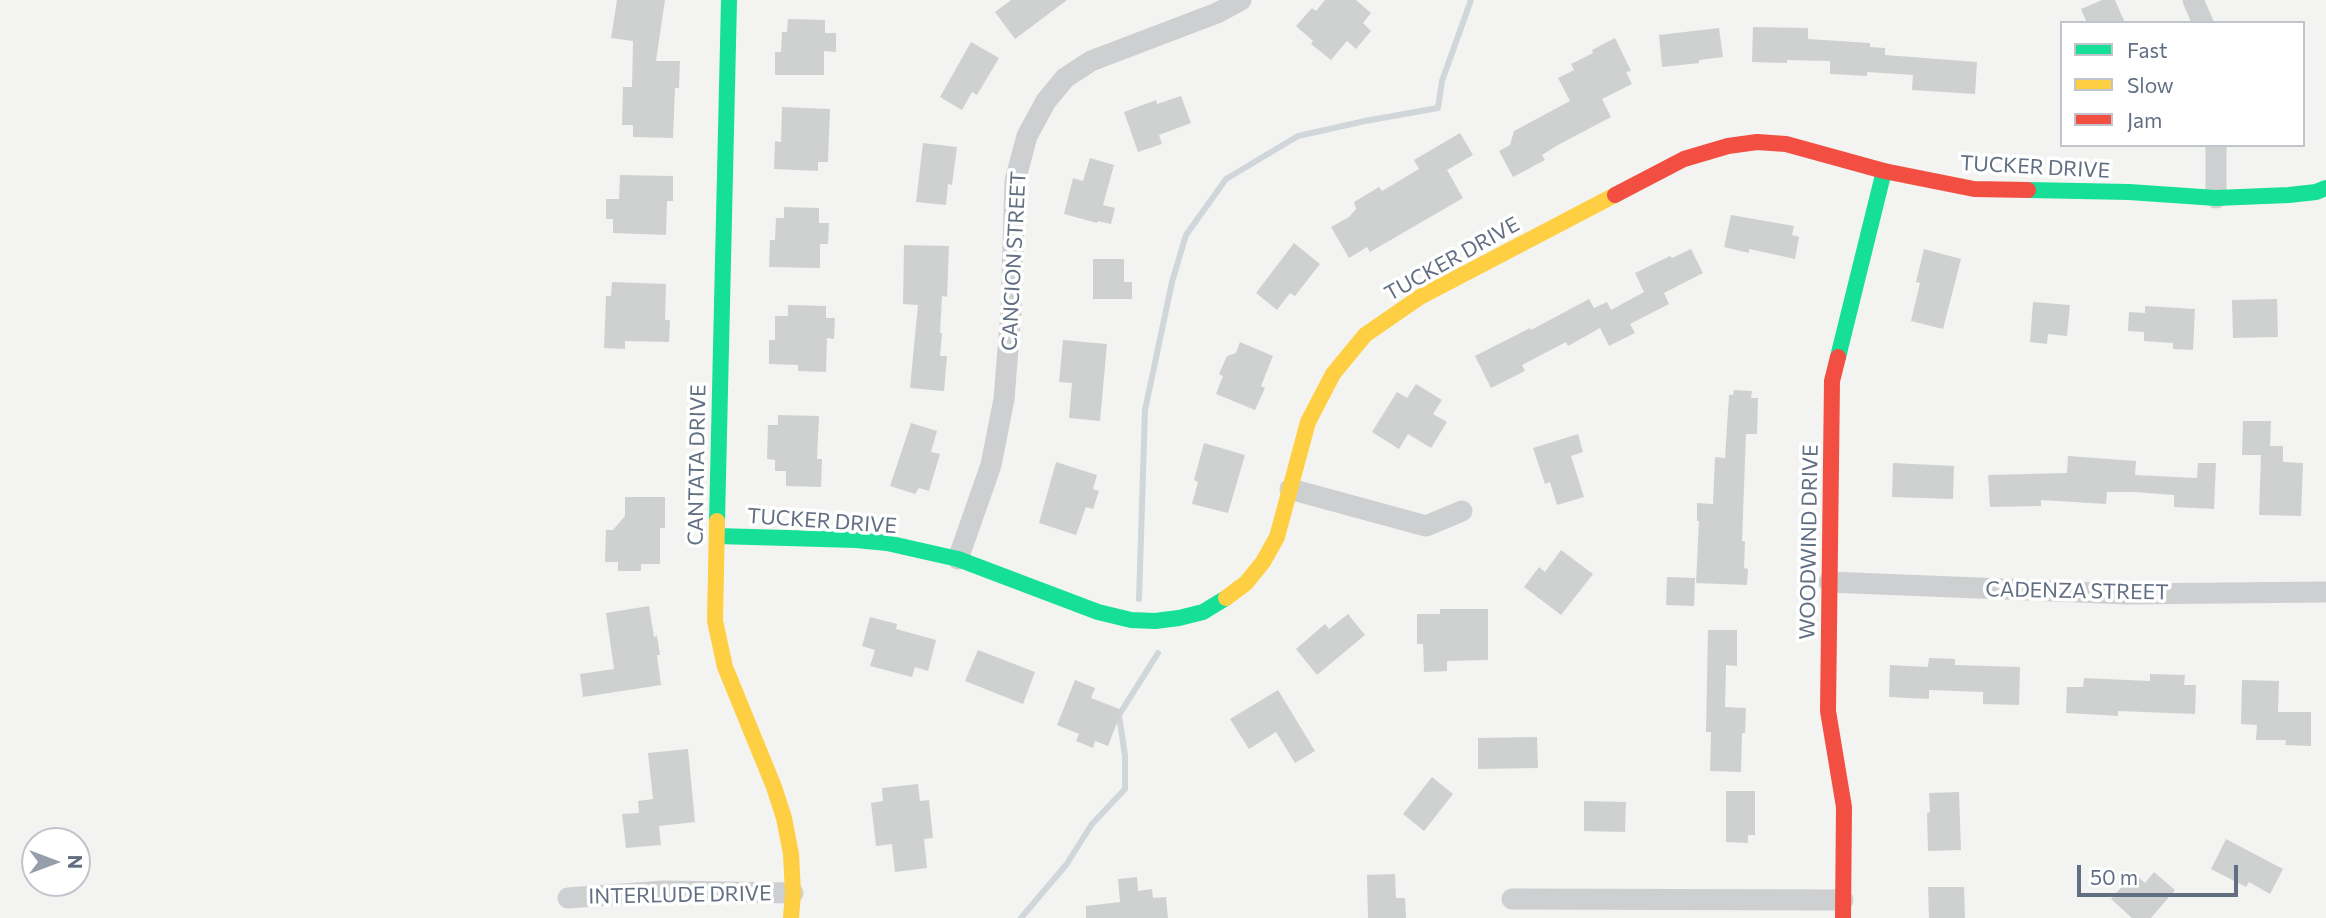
<!DOCTYPE html>
<html>
<head>
<meta charset="utf-8">
<style>
	body { margin:0 }
	#map { position:relative; width:2326px; height:918px; overflow:hidden; background:#f3f4f1; font-family:Commissioner,sans-serif }
	canvas { display:block }
	.legend { position:absolute; left:2060px; top:21px; width:245px; height:126px; box-sizing:border-box; background:#fff; border:2px solid #c0c5cd; margin:0; padding:9px 12px; list-style:none; font-size:21px; color:#626f83 }
	.legend li { display:flex; align-items:center; gap:14px; height:35px }
	.legend b { width:35px; border:2px solid #c0c5cd }
	.north { position:absolute; left:21px; top:827px; width:70px; height:70px; box-sizing:border-box; background:#fff; border:2px solid #c0c5cd; border-radius:50%; rotate:90deg; font-size:19px; font-weight:700; line-height:28px; text-align:center; color:#626f83 }
	.north::after { content:''; display:block; margin:auto; width:24px; height:32px; background:#959eaa; clip-path:polygon(50% 0,100% 100%,50% 72%,0 100%) }
	.scale { position:absolute; left:2077px; top:865px; width:161px; height:32px; box-sizing:border-box; border:4px solid #626f83; border-top:0; padding-left:9px; font-size:21px; line-height:24px; white-space:nowrap; color:#626f83; -webkit-text-stroke:5px #fff; paint-order:stroke }
</style>
</head>
<body>
<div id="map">
<canvas width="2326" height="918"></canvas>
<ul class="legend">
<li><b style="height:9px;background:#16e098"></b>Fast</li>
<li><b style="height:9px;background:#ffcf43"></b>Slow</li>
<li><b style="height:9px;background:#f24e42"></b>Jam</li>
</ul>
<div class="north">N</div>
<div class="scale">50 m</div>
</div>
<script>
const c = document.querySelector('canvas').getContext('2d');
c.lineJoin = 'round';
function poly(rows) {
  const path = new Path2D();
  for (const r of rows) {
    path.moveTo(r[0], r[1]);
    for (let i = 2; i < r.length; i += 2) path.lineTo(r[i], r[i + 1]);
  }
  return path;
}
function strokePath(path, color, width, dash) {
  c.strokeStyle = color;
  c.lineWidth = width;
  c.lineCap = dash ? 'butt' : 'round';
  c.setLineDash(dash || []);
  c.stroke(path);
}
function fill(path, color) {
  c.fillStyle = color;
  c.fill(path, 'evenodd');
}
function drawText(font, color, halo, rows, align = 'center') {
  c.font = font + ' Commissioner,sans-serif';
  c.lineWidth = 7;
  c.setLineDash([]);
  c.textBaseline = 'middle';
  c.strokeStyle = halo;
  c.fillStyle = color;
  for (const [text, x, y, turn = 0] of rows) {
    c.save();
    c.translate(x, y);
    c.rotate((+turn || 0) * Math.PI / 180);
    c.textAlign = isNaN(turn) ? turn : align;
    if (halo) c.strokeText(text, 0, 0);
    c.fillText(text, 0, 0);
    c.restore();
  }
}
const stream = poly([
	[1139,599,1145,410,1172,282,1186,235,1226,179,1298,136,1365,121,1438,108,1442,81,1471,0],
	[1021,918,1066,865,1092,824,1125,789,1125,756,1119,715,1158,653]
]);
const building = poly([
	[617,0,665,0,656,61,680,61,679,88,675,88,673,138,633,137,633,125,622,125,623,87,632,87,633,41,611,38],
	[1011,0,1067,0,1015,39,995,12],
	[1325,0,1356,0,1371,13,1363,23,1371,31,1356,49,1347,41,1331,60,1311,44,1313,41,1296,26,1312,8,1316,11],
	[2102,0,2115,0,2125,23,2087,23,2081,9],
	[788,19,825,20,825,33,836,33,836,52,824,51,824,75,775,75,775,52,781,52,782,32,787,32],
	[1753,27,1808,28,1808,39,1870,43,1870,47,1885,48,1885,55,1977,62,1975,94,1912,90,1913,75,1867,72,1867,76,1830,74,1830,61,1787,60,1787,63,1752,62],
	[1719,28,1723,57,1699,60,1699,63,1662,67,1659,35],
	[1615,38,1631,71,1626,72,1632,84,1602,99,1611,117,1558,145,1542,155,1545,160,1513,177,1499,151,1510,145,1514,131,1570,101,1558,78,1574,70,1571,64,1593,53,1592,50],
	[971,42,999,58,977,95,972,92,962,110,940,97],
	[1181,96,1191,123,1159,135,1162,144,1138,152,1124,112,1156,100,1157,104],
	[782,107,830,109,828,162,818,162,818,171,774,169,775,141,781,142],
	[1460,133,1473,155,1447,170,1463,198,1370,252,1367,247,1349,258,1331,227,1349,217,1356,209,1354,202,1379,187,1382,191,1419,169,1414,160],
	[923,143,957,147,952,185,948,184,946,205,916,202],
	[1090,158,1114,165,1103,205,1115,208,1111,224,1098,221,1097,223,1064,214,1073,178,1083,181],
	[620,175,673,176,673,201,667,201,666,235,613,233,613,219,606,219,606,199,619,199],
	[784,207,819,208,819,223,829,223,828,244,820,244,820,268,769,267,770,240,775,240,776,218,784,218],
	[1731,215,1794,226,1792,235,1799,237,1795,259,1749,249,1749,253,1724,247],
	[1294,243,1320,264,1295,296,1290,293,1277,310,1256,293],
	[904,245,949,246,947,297,942,296,940,333,942,333,940,356,947,356,944,391,910,388,918,305,903,304],
	[1691,249,1703,273,1664,293,1669,304,1630,324,1635,333,1609,346,1600,328,1568,346,1566,342,1522,365,1525,371,1491,388,1475,356,1530,328,1531,330,1589,299,1594,308,1607,302,1611,310,1644,292,1635,273,1670,256,1672,258],
	[1924,249,1961,259,1943,329,1911,321,1920,283,1916,282],
	[1093,259,1124,259,1124,282,1132,282,1132,299,1093,299],
	[612,282,666,284,665,320,670,320,669,342,625,341,625,349,604,348,606,296,611,296],
	[2277,299,2278,337,2233,338,2232,300],
	[2033,302,2070,305,2067,336,2048,334,2047,344,2030,342],
	[788,305,826,306,826,318,835,318,834,339,827,338,826,372,798,371,798,365,769,364,769,340,775,340,775,316,788,316],
	[2145,306,2195,309,2193,350,2173,349,2173,343,2144,341,2144,332,2128,331,2129,312,2145,313],
	[1063,340,1107,344,1100,421,1069,418,1072,383,1059,382],
	[1240,342,1273,356,1261,386,1265,388,1255,410,1216,394,1223,376,1219,374,1227,356,1236,353],
	[1416,384,1442,400,1433,414,1447,422,1431,448,1408,434,1399,449,1372,432,1397,392,1407,398],
	[1734,390,1752,391,1751,398,1758,398,1757,434,1746,434,1742,541,1745,541,1744,568,1748,569,1747,585,1696,583,1699,521,1697,521,1697,503,1713,504,1715,457,1725,458,1729,395,1733,395],
	[778,415,819,416,817,459,822,459,821,487,786,486,786,471,775,471,775,460,767,459,768,425,778,425],
	[2243,421,2271,421,2270,446,2283,446,2283,462,2303,463,2301,516,2259,515,2261,455,2242,455],
	[911,423,937,431,931,452,940,454,929,491,919,488,915,494,890,486],
	[1578,434,1583,452,1571,456,1584,497,1557,505,1550,482,1545,484,1533,448],
	[1204,443,1245,455,1228,513,1192,504,1198,482,1194,480],
	[2068,456,2136,461,2135,475,2197,478,2198,463,2216,463,2214,509,2174,507,2174,495,2134,492,2107,492,2106,504,2041,500,2041,506,1990,507,1988,475,2067,473],
	[1056,462,1097,475,1093,489,1099,491,1093,509,1086,507,1076,535,1039,523],
	[1893,463,1954,466,1953,499,1892,497],
	[625,497,665,497,665,528,660,528,660,564,641,564,641,571,618,571,618,562,605,562,606,530,613,530,625,516],
	[1561,550,1593,574,1561,615,1524,587,1539,567,1545,572],
	[1667,577,1695,578,1694,606,1666,605],
	[649,606,654,637,657,636,660,655,657,655,661,685,583,697,580,674,614,669,606,613],
	[1440,609,1488,609,1488,660,1447,661,1447,671,1424,672,1423,644,1417,644,1417,614,1440,614],
	[1348,614,1365,635,1317,675,1296,649,1325,624,1329,629],
	[870,617,897,624,896,629,936,640,928,671,915,667,912,677,870,666,875,650,862,646],
	[1708,630,1737,630,1737,666,1726,665,1725,707,1746,708,1745,733,1742,733,1741,772,1710,771,1711,732,1706,732],
	[978,650,1035,672,1023,704,965,681],
	[1929,658,1955,659,1955,665,2020,667,2019,705,1983,704,1983,692,1929,690,1929,699,1889,697,1890,665,1928,667],
	[2150,674,2185,675,2184,685,2196,685,2195,714,2118,711,2118,716,2066,713,2067,687,2083,687,2084,678,2150,681],
	[1075,680,1095,688,1091,698,1122,710,1108,746,1095,741,1093,748,1076,741,1079,734,1057,725],
	[2242,680,2279,681,2278,712,2311,712,2311,746,2285,745,2286,740,2256,740,2257,725,2241,724],
	[1278,690,1315,751,1295,763,1276,732,1249,749,1230,719],
	[1537,737,1538,768,1478,769,1478,738],
	[688,749,695,822,659,826,661,845,626,848,622,814,639,813,638,801,653,799,648,753],
	[1432,777,1453,794,1424,831,1403,814],
	[918,784,920,801,929,800,933,838,924,839,927,868,895,872,892,844,876,846,871,803,883,801,882,788],
	[1726,791,1755,791,1755,835,1748,835,1748,843,1726,842],
	[1959,792,1961,850,1928,851,1927,813,1930,812,1929,793],
	[1584,801,1626,802,1625,832,1584,831],
	[2226,839,2283,869,2270,894,2249,882,2246,887,2211,869],
	[2154,872,2175,890,2151,918,2132,918,2111,899,2134,873,2145,883],
	[1395,874,1396,898,1405,898,1406,918,1368,918,1367,875],
	[1137,877,1138,891,1152,889,1153,898,1166,897,1168,918,1086,918,1086,906,1120,902,1118,879],
	[1928,887,1964,887,1965,918,1929,918]
]);
const street = poly([
	[2193,0,2203,23],
	[2216,145,2216,198],
	[1290,489,1426,526,1462,511],
	[958,559,991,465,1004,399,1011,311,1015,181,1027,136,1046,101,1065,78,1091,61,1217,13,1241,0],
	[1829,582,2127,594,2326,592],
	[568,898,663,891,793,893],
	[1512,899,1843,900]
]);
const fast = poly([
	[2028,190,2129,192,2216,198,2289,195,2316,192,2326,188],
	[1838,357,1884,171],
	[717,521,729,0],
	[717,536,856,540,887,543,958,559,1098,612,1131,620,1155,621,1179,618,1203,612,1226,598]
]);
const slow = poly([
	[717,521,715,621,725,667,774,787,784,818,791,854,793,893,791,918],
	[1226,598,1246,583,1263,562,1277,537,1308,422,1333,374,1365,335,1420,297,1615,195]
]);
const jam = poly([
	[1615,195,1684,159,1728,146,1757,142,1786,144,1884,171,1974,189,2028,190],
	[1838,357,1832,381,1828,711,1844,807,1843,918]
]);
const streetNames = [
	["TUCKER DRIVE",2035,167,3],
	["TUCKER DRIVE",1452,259,-29],
	["CANCION STREET",1014,261,-87],
	["CANTATA DRIVE",697,465,-89],
	["TUCKER DRIVE",822,521,4],
	["WOODWIND DRIVE",1809,542,-89],
	["CADENZA STREET",2077,591,1],
	["INTERLUDE DRIVE",680,895,-1]
];
strokePath(stream, '#d0d6da', 6);
fill(building, '#cfd1d1');
strokePath(street, '#cecfd0', 21);
strokePath(fast, '#16e098', 16);
strokePath(slow, '#ffcf43', 16);
strokePath(jam, '#f24e42', 16);
drawText('21px', '#626f83', '#fff', streetNames);
</script>
</body>
</html>
